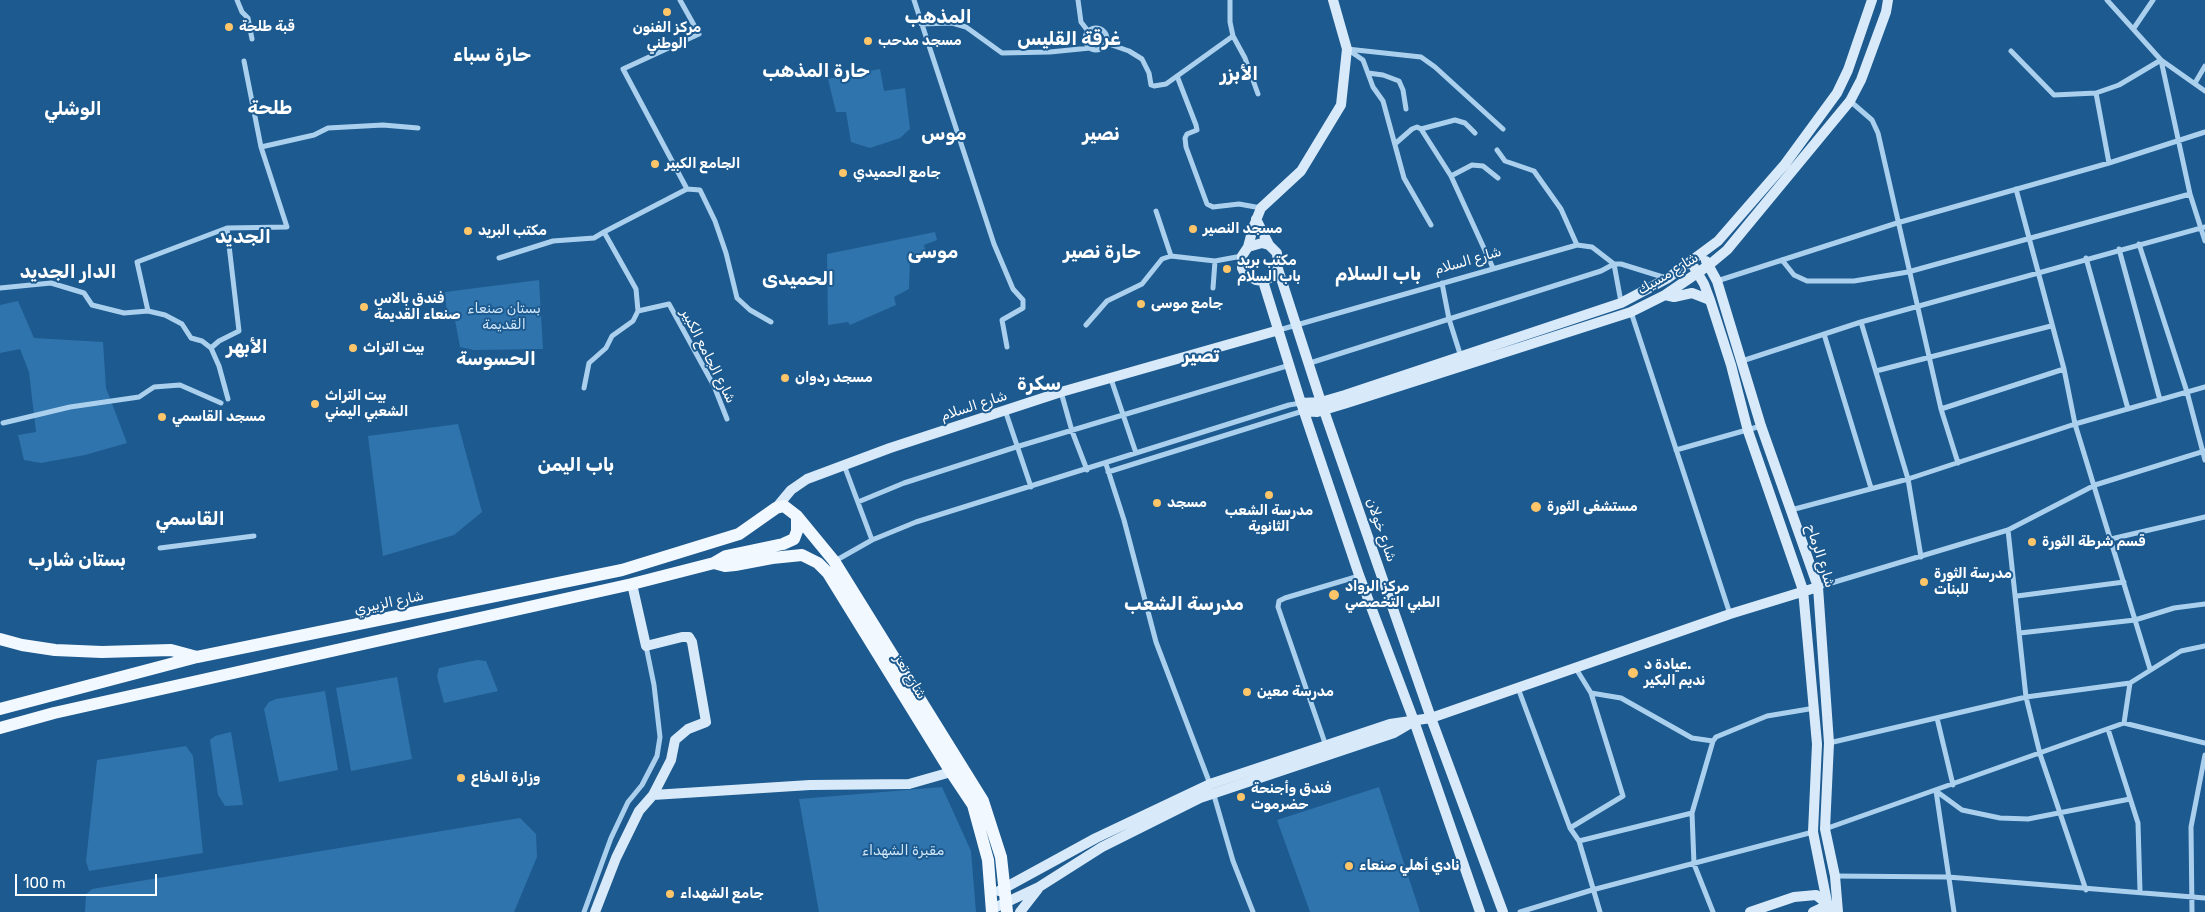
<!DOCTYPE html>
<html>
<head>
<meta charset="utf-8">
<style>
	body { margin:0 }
	#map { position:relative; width:2205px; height:912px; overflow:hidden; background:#1c5a8f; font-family:Rubik,sans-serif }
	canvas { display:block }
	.scale { position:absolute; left:15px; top:874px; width:142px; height:22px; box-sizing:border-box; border:2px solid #fff; border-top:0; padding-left:6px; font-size:15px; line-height:18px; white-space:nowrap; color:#fff; -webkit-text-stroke:4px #1c5a8f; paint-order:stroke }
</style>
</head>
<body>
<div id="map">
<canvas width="2205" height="912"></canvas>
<div class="scale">100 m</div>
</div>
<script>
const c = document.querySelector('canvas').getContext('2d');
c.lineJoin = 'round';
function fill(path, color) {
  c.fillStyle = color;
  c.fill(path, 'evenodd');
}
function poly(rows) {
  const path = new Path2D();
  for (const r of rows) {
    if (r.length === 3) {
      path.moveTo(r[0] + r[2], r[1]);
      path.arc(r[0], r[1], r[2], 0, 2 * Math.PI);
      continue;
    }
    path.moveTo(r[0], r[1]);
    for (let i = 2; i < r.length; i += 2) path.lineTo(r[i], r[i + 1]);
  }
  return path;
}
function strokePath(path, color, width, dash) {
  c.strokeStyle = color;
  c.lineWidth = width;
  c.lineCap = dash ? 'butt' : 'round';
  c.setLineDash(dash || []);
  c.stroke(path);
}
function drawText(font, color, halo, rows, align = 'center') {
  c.font = font + ' Rubik,Cairo,sans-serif';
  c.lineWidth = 4;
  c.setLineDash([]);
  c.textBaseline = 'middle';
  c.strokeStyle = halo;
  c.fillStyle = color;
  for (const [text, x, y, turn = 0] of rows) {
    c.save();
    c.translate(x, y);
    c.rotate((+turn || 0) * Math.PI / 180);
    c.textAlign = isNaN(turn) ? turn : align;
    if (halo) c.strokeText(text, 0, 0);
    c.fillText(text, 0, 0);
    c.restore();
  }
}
const green = poly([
	[880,69,884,91,905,88,910,129,900,138,870,148,851,142,846,112,836,112,828,79],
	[935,232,937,240,924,245,926,253,910,258,909,289,894,297,896,305,850,325,848,322,828,325,827,254],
	[539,280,543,349,474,350,460,347,455,320,447,315,445,292],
	[18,301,34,338,103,342,106,388,127,443,85,455,41,463,24,460,18,435,36,432,29,372,20,349,0,353,0,305],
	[458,424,482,512,454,535,383,556,368,436],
	[477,660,486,661,498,691,444,703,437,676,439,668],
	[397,677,412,759,351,771,336,688],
	[325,691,338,770,279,782,264,709,269,702,276,699],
	[231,732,243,805,225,806,218,795,210,740,215,736],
	[186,746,193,756,203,853,89,871,86,861,97,760],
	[942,787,971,851,976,912,819,912,799,799],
	[1379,787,1420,912,1310,912,1277,820],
	[520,818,536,834,537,857,514,912,85,912,86,894,92,889]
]);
const street = poly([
	[237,0,242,12,248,18,252,39],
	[680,0,699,34,623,69,687,189,604,232,636,289,638,311,669,304,714,386,727,419],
	[914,0,994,244,1013,289,1023,300,1023,308,1002,320,1007,347],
	[1078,0,1081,22,1088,31],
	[1230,0,1230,22,1233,36,1245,58,1258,94],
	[2107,0,2161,60,2190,194,2205,241],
	[921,24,952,23,966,27,1002,53,1050,52,1090,48],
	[1096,39,11],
	[2134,28,2153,0],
	[1106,43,1129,51,1142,59,1149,73,1151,85,1154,86,1166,84,1233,36],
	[2011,51,2054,95,2096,93,2119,85,2161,60,2205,91],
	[1368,73,1383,75,1399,81,1403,90,1406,109],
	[1177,76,1196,125,1197,130,1187,134,1185,138,1186,147,1207,204,1213,207,1239,204,1261,208],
	[2195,83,2205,66],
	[2096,93,2109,163],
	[1850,101,1872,120,1878,133,1941,409,1958,463],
	[1421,129,1455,120,1465,123,1475,133],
	[1396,143,1412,129,1417,127,1421,129,1451,176,1493,268],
	[261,147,314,135,328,128,383,125,418,128],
	[1497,150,1505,161,1534,171,1561,209,1577,245],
	[1451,176,1472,165,1483,166,1498,178],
	[687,189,700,190,715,221,726,253,737,298,750,310,771,322],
	[2016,189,2064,369,2075,424,2150,669],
	[1156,211,1171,256],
	[1431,225,1404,178,1383,101,1373,87,1363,60,1347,49,1421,57,1435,67,1503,129],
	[2139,244,2187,392,2205,460],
	[2119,249,2160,400],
	[499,258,553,241,594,238,604,232],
	[2086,258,2128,409],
	[1782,260,1794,275,1807,281,1854,281,1908,272,2190,194],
	[1614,264,1621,302],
	[1717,281,1897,223,2109,163,2205,132],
	[1442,283,1449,319,1461,357],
	[0,288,51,283,84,293,92,305,124,313,148,311,137,262,227,228],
	[1213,288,1215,261],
	[148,311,165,315,182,324,191,338,202,341,211,348],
	[1631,312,1730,614],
	[1861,322,1908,479,1921,557],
	[1086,325,1107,301,1142,284,1162,259,1171,256,1215,261,1242,256],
	[1279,330,1577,245,1592,247,1614,264],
	[1824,334,1871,488],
	[1742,361,1861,322,2205,227],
	[1310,363,1601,271,1614,264,1621,264,1666,278],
	[1876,371,2051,326],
	[1111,379,1136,453],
	[584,388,589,363,606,348,612,336,633,321,638,311],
	[1061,392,1072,431,1087,470],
	[228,399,219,366,211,348,219,341,239,331,227,228,287,227,261,147,244,61],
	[1941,409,2064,369],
	[1005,410,1031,487],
	[3,423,70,407,139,397,154,387,180,385,221,403],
	[1676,450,1761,426],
	[1106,464,1124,520,1156,642,1210,784],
	[844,465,872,540],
	[1108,472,1303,411],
	[858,502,904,483,1016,447,1290,365],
	[1791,510,1908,479,2075,424,2205,387],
	[2008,530,2026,697,2040,754,2086,890],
	[2111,539,2205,517],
	[160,548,254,536],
	[835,561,872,540,916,522,1289,405,1301,403],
	[1818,587,2008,530,2095,485,2205,451],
	[2017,596,2124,582],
	[2020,633,2135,620,2174,608,2205,604],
	[1518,688,1570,828,1579,841,1600,912],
	[1591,693,1621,698,1692,738,1713,741],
	[1937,718,1953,785],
	[2124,723,2130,683,2181,651,2205,646],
	[2108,729,2138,823,2140,891],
	[1829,743,2026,697,2130,683],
	[1326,746,1278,607,1279,601,1285,598,1359,576],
	[1936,791,1962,810,2000,818,2028,819,2130,799],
	[1936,791,1954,912],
	[1213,792,1233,861,1253,912],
	[1570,828,1623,796,1591,693,1575,667],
	[1825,829,2124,723,2205,743],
	[1579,841,1692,813],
	[1835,876,1948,877,2205,898],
	[584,912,611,838,628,802,642,785,657,756,660,737,654,685,646,646],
	[1520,912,1592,890,1813,832],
	[1713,912,1694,864,1692,813,1713,741,1716,737,1767,716,1815,708],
	[2192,912,2191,827,2205,755]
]);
const secondary = poly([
	[1256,219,1269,245],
	[1248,247,1253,228,1261,208,1301,171,1341,105,1347,49,1333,0],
	[1706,261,1717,281,1761,426,1818,587,1829,743,1825,829,1835,876,1838,912],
	[1694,267,1704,284,1710,300,1731,365,1748,431,1803,590,1817,744,1813,832,1829,912],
	[1278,269,1272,277,1263,281,1256,280,1245,274,1242,268,1242,256,1248,247,1262,243,1269,245,1277,253,1278,269,1321,402,1431,718,1503,912],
	[1263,281,1301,403,1359,575,1414,721,1480,912],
	[1665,295,1674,297,1692,293,1710,300],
	[1301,403,1321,402,1345,395,1621,303,1668,278,1718,241,1785,164,1837,93,1848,70,1872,0],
	[1304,411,1317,412,1347,403,1631,312,1665,295,1709,265,1727,250,1850,101,1861,80,1886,12,1888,0],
	[776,508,791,490,807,479,890,448,1061,392,1279,330],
	[632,584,646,646,682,637,689,637,692,642,706,722,688,729,675,740,671,760,653,795],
	[999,891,1096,838,1210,784,1390,724,1431,718,1730,614,1818,587],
	[992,909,1039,887,1102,847,1200,798,1394,733,1411,723],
	[595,912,616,858,639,811,653,795,810,785,909,784,951,772],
	[1020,912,1038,889],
	[1750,912,1794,897,1816,895,1830,906],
	[1813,912,1828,905]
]);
const primary = poly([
	[714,563,725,566,735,565,772,558,802,555,818,563,828,573,951,772,973,805,988,860,992,912],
	[0,639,22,645,55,650,102,652,171,650,197,657],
	[0,709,197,657,622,570,739,534,776,508,784,506,797,516,834,561,983,801,1001,857,1007,912],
	[0,728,54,713,632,584,714,563,726,556,783,544,794,539,797,531,797,516]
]);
const markers = [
	[667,12,5,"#fec569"],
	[229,27,5,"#fec569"],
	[868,41,5,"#fec569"],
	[655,164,5,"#fec569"],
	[843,173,5,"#fec569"],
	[1193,229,5,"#fec569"],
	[468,231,5,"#fec569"],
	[1227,269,5,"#fec569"],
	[1141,304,5,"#fec569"],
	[364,307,5,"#fec569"],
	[353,348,5,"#fec569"],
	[785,378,5,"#fec569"],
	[315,404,5,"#fec569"],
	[162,417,5,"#fec569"],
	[1269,495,5,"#fec569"],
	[1157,503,5,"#fec569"],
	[1536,507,6,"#fec569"],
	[2032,542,5,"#fec569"],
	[1924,582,5,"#fec569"],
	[1334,595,6,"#fec569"],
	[1633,673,6,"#fec569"],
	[1247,692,5,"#fec569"],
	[461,778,5,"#fec569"],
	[1241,797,5,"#fec569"],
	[1349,866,5,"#fec569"],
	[670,894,5,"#fec569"]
];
const poiNames = [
	["قبة طلحة",239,27],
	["مركز الفنون",667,28,"center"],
	["الوطني",667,44,"center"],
	["مسجد مدحب",878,41],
	["الجامع الكبير",665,164],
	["جامع الحميدي",853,173],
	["مسجد النصير",1203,229],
	["مكتب البريد",478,231],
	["مكتب بريد",1237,261],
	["باب السلام",1237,277],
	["فندق بالاس",374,299],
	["صنعاء القديمة",374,315],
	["جامع موسى",1151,304],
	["بيت التراث",363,348],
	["مسجد ردوان",795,378],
	["بيت التراث",325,396],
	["الشعبي اليمني",325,412],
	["مسجد القاسمي",172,417],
	["مسجد",1167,503],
	["مستشفى الثورة",1547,507],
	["مدرسة الشعب",1269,511,"center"],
	["الثانوية",1269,527,"center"],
	["قسم شرطة الثورة",2042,542],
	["مدرسة الثورة",1934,574],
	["للبنات",1934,590],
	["مركز الرواد",1345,587],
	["الطبي التخصصي",1345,603],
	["عيادة د.",1644,665],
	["نديم البكير",1644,681],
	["مدرسة معين",1257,692],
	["وزارة الدفاع",471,778],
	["فندق وأجنحة",1251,789],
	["حضرموت",1251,805],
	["نادي أهلي صنعاء",1359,866],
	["جامع الشهداء",680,894]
];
const streetNames = [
	["شارع السلام",1468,261,-16],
	["شارع مسيك",1668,274,-31],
	["شارع الجامع الكبير",708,356,63],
	["شارع السلام",974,406,-18],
	["شارع خولان",1381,530,71],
	["شارع الرماح",1820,556,72],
	["شارع الزبيري",389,603,-12],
	["شارع تعز",910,677,59]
];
const parkNames = [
	["بستان صنعاء",504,309],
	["القديمة",504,325],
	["مقبرة الشهداء",903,851]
];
const districtNames = [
	["المذهب",938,18],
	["غرقة القليس",1069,40],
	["حارة سباء",492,56],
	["حارة المذهب",816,72],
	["الأبزر",1239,75],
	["طلحة",270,109],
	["الوشلي",73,110],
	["موس",944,135],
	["نصير",1101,135],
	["الجديد",243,238],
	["موسى",933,253],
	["حارة نصير",1102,253],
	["الدار الجديد",68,273],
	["باب السلام",1378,275],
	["الحميدى",798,280],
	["الأبهر",247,348],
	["تصير",1201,357],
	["الحسوسة",496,360],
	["سكرة",1039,385],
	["باب اليمن",576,466],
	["القاسمي",190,520],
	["بستان شارب",77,561],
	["مدرسة الشعب",1184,605]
];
fill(green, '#3074ad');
strokePath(street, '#abd0ee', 5);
strokePath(secondary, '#d8eafa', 10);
strokePath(primary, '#f2f8ff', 12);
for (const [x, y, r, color] of markers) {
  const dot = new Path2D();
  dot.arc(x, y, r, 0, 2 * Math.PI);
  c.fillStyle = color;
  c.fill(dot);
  strokePath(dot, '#1c5a8f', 2);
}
drawText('bold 14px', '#fff', '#1c5a8f', poiNames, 'left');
drawText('14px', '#fff', '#1c5a8f', streetNames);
drawText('14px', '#d1e7fa', '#1c5a8f', parkNames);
drawText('bold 19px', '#fff', '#1c5a8f', districtNames);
</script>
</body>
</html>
